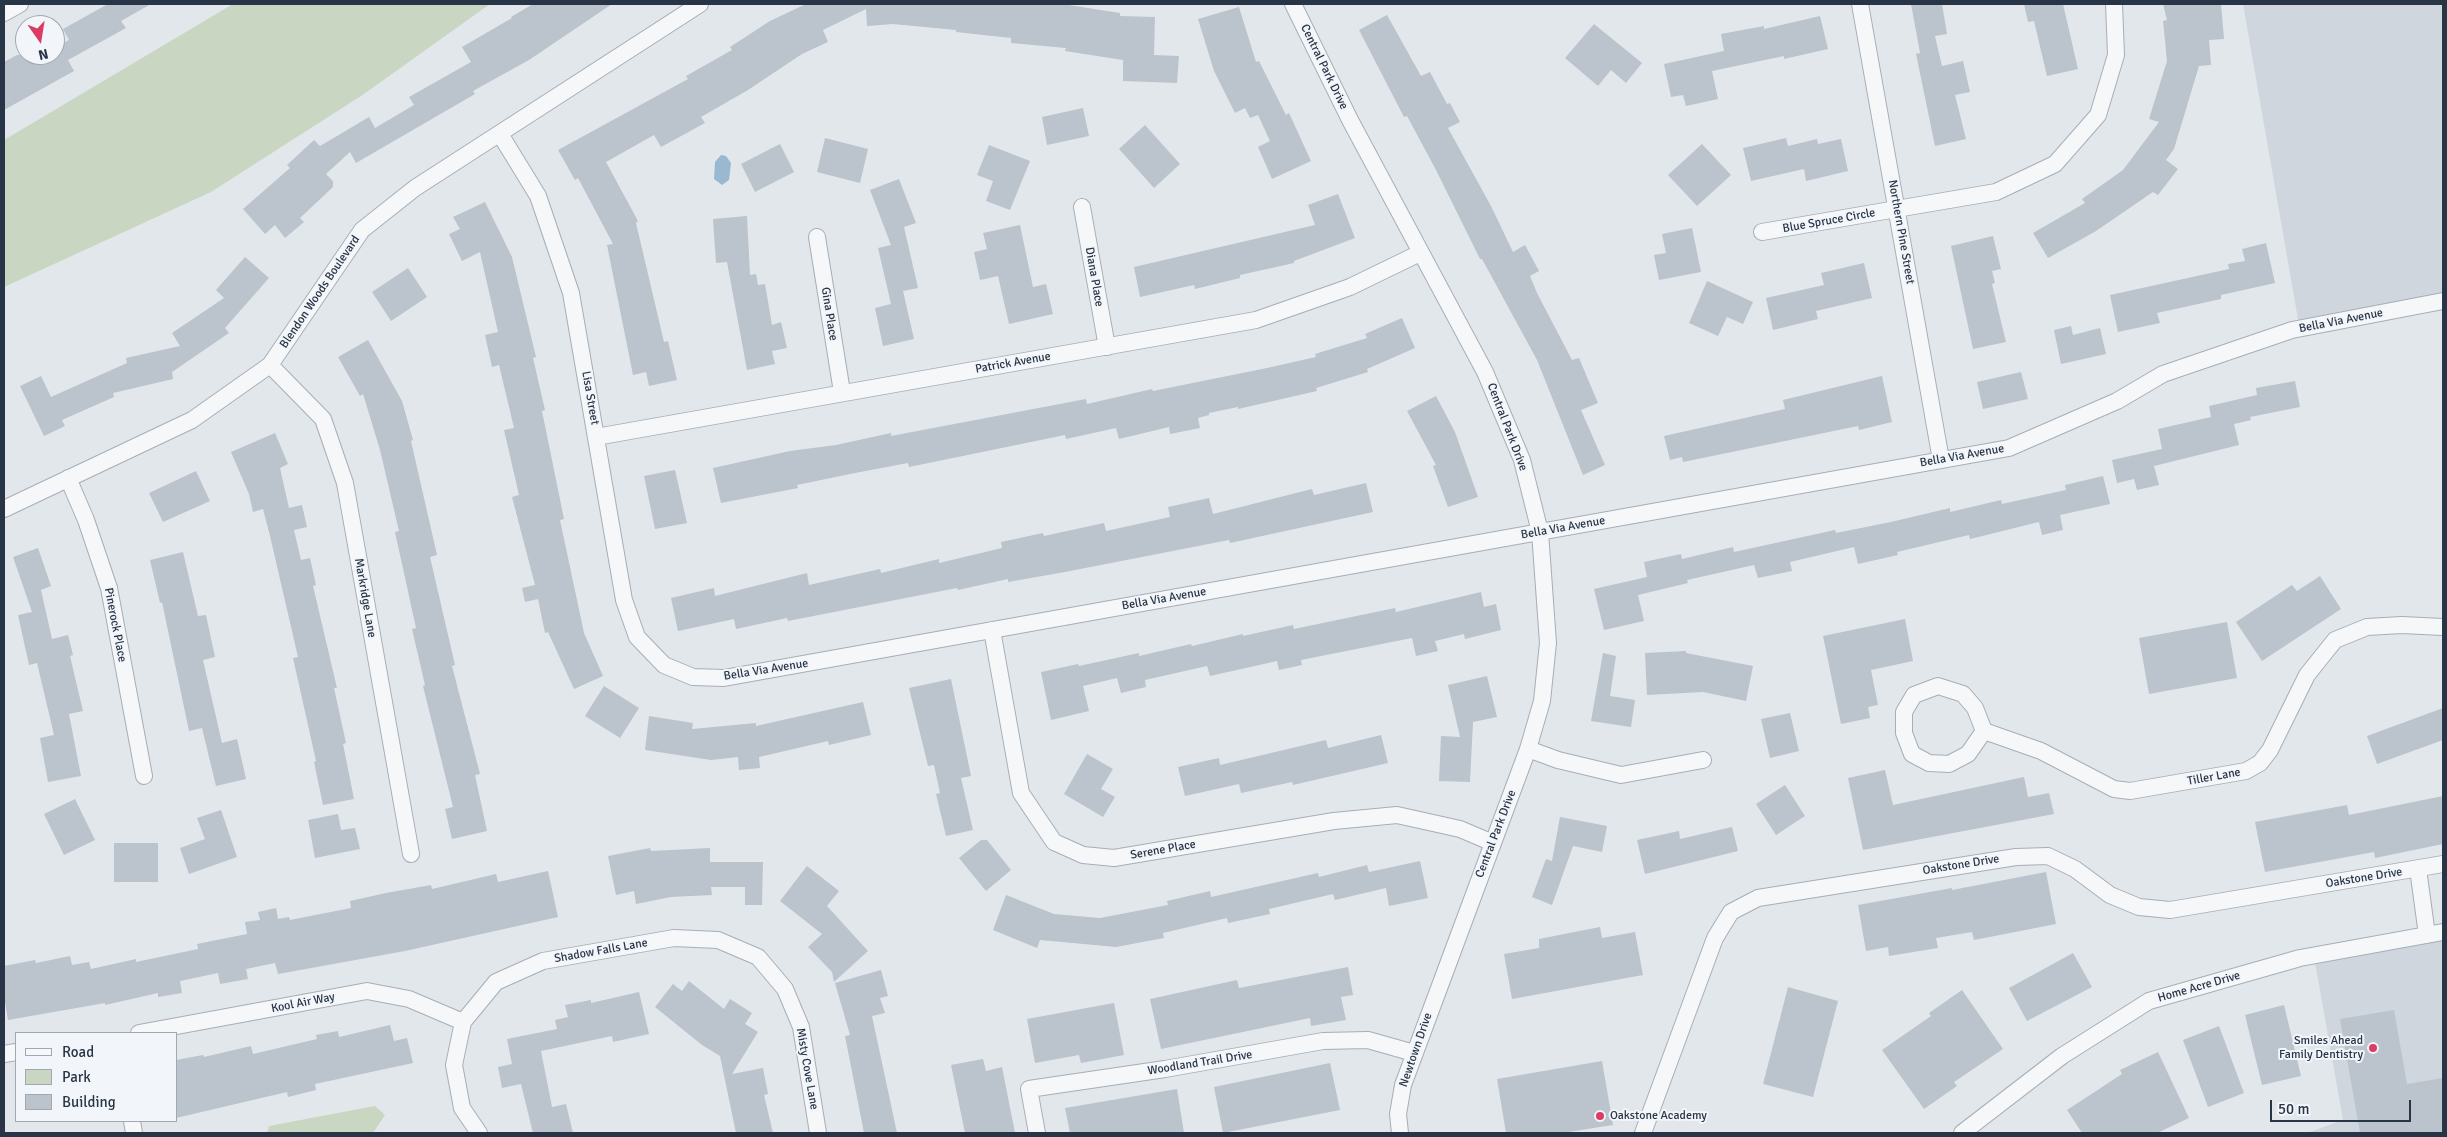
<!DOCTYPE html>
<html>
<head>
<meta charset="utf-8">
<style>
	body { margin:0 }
	#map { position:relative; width:2447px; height:1137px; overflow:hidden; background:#e2e7ec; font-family:Signika,sans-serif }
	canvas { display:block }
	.frame { position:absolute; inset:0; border:5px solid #283546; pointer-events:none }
	.legend { position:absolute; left:15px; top:1032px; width:162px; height:90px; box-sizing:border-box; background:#f2f5f9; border:1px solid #a1a8b1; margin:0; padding:6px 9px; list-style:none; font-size:15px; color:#283546 }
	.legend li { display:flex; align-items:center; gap:10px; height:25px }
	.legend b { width:25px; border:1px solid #a1a8b1 }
	.north { position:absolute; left:15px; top:15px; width:50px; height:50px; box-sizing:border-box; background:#f2f5f9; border:1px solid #a1a8b1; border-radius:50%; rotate:167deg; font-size:14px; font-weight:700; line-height:20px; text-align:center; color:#283546 }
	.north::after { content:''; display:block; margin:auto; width:18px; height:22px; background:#dc3c63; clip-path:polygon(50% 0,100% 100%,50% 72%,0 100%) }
	.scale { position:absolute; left:2270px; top:1100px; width:141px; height:22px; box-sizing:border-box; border:2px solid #283546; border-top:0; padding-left:6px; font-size:15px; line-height:18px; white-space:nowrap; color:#283546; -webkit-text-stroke:4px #f2f5f9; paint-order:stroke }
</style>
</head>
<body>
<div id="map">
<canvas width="2447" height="1137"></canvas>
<div class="frame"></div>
<ul class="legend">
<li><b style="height:6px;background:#f5f7f9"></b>Road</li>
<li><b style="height:14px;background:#c9d6c2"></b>Park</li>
<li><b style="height:14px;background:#bbc3cc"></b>Building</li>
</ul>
<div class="north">N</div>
<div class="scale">50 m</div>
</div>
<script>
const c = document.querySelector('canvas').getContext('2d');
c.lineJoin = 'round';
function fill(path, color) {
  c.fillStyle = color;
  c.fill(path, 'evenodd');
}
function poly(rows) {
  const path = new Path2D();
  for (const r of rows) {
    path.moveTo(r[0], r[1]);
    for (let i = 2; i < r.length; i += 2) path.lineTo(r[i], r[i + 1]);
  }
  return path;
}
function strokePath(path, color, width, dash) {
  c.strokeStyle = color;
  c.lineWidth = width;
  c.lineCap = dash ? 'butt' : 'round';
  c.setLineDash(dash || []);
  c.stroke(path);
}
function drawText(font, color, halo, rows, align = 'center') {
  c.font = font + ' Signika,sans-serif';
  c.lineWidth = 4;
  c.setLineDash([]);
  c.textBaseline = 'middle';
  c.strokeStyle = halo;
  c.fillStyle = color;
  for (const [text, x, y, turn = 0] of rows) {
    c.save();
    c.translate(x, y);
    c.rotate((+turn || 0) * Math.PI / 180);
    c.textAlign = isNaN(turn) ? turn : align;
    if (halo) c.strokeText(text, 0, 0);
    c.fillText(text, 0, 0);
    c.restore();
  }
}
const built = poly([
	[2243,4,2443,4,2443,304,2300,331],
	[2443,936,2443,1133,2307,1133,2343,1120,2314,957]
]);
const green = poly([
	[233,4,490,4,364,94,211,192,4,287,4,140],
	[375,1106,385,1115,373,1133,267,1133,269,1126]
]);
const water = poly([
	[721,155,726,156,731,163,729,180,722,185,714,179,715,162]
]);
const building = poly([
	[108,4,151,4,121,21,126,28,68,60,74,71,4,110,4,62,17,55,55,55,55,47,69,40,63,29],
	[533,4,612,4,529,60,473,91,475,94,356,163,350,152,326,174,333,181,333,187,300,218,304,222,285,238,275,225,265,234,243,209,290,168,287,165,314,140,320,146,369,117,375,128,414,105,409,97,471,62,462,47,512,18,511,17],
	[806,4,1062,4,1120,13,1120,16,1155,17,1154,55,1179,56,1177,83,1123,81,1123,60,1065,51,1066,48,1011,43,1011,38,956,32,956,30,893,24,867,26,866,9,823,30,828,42,802,54,748,90,701,117,705,123,661,147,654,135,606,162,638,221,636,223,664,342,668,341,677,380,649,386,646,372,633,375,607,245,613,244,578,178,575,180,558,150,688,79,686,76,732,50,730,47,770,21],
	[1911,4,1942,4,1947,34,1935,36,1942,66,1963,61,1970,92,1955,95,1966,139,1935,146,1916,54,1920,53],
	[2024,4,2063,4,2078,69,2047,76,2034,21,2028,22],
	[2163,4,2221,4,2224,39,2209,40,2211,65,2199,66,2174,149,2166,160,2178,169,2158,195,2153,192,2096,231,2048,258,2033,233,2085,203,2082,199,2123,170,2159,122,2149,119,2167,61,2163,21,2167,20],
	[1239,7,1256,62,1259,61,1286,115,1289,113,1311,161,1272,179,1258,147,1270,141,1258,115,1250,118,1245,108,1235,113,1214,71,1198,19],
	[1387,15,1421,76,1430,72,1447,104,1450,103,1460,122,1448,128,1491,206,1513,252,1525,245,1539,271,1530,276,1537,293,1572,360,1579,358,1598,403,1581,410,1605,465,1583,475,1537,360,1482,259,1480,259,1436,170,1407,116,1404,117,1359,30],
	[1820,16,1828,49,1784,59,1784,56,1712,71,1718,99,1686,106,1683,95,1671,97,1664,64,1724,51,1721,34,1764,26,1764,29],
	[1594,24,1642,63,1626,83,1611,70,1598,86,1565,58],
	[1083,108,1089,136,1047,145,1042,117],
	[1145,125,1180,164,1154,188,1119,149],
	[825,138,868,149,860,183,817,172],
	[1786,138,1788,146,1817,139,1818,144,1841,139,1848,171,1806,181,1804,169,1751,181,1743,148],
	[780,144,794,172,755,192,741,164],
	[1702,144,1731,175,1697,206,1668,175],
	[989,145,1030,161,1010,210,986,201,993,181,977,175],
	[899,179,916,223,904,227,918,288,903,291,914,339,883,346,875,308,891,304,878,248,891,245,870,190],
	[1338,194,1355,238,1294,261,1294,263,1240,275,1240,278,1195,289,1194,285,1140,297,1134,267,1315,225,1308,205],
	[485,202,512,257,536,357,533,358,545,410,542,411,564,519,560,520,584,633,603,676,574,689,548,632,545,633,538,599,525,602,522,588,535,585,512,497,519,495,504,430,514,428,499,365,492,367,485,335,498,332,480,252,462,261,449,234,460,229,453,217],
	[747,216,750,275,756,274,758,285,765,284,772,325,781,322,787,348,772,351,775,364,747,370,727,262,716,263,713,219],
	[1020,225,1033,287,1046,284,1053,314,1009,324,998,276,980,280,974,252,987,249,983,233],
	[1692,228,1701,272,1659,280,1654,255,1666,253,1662,234],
	[1993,236,2001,269,1992,271,1995,283,1992,284,2006,342,1973,349,1951,246],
	[2266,243,2275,283,2221,295,2221,299,2157,313,2160,323,2118,332,2110,295,2229,269,2228,264,2245,261,2242,249],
	[245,257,269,278,225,328,229,333,172,372,173,379,113,393,114,397,62,420,65,426,44,436,20,386,41,376,51,397,127,363,126,358,180,346,172,333,224,298,216,290],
	[1864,263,1872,298,1816,311,1818,319,1773,330,1766,298,1824,285,1821,273],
	[408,268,427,297,391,321,372,292],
	[1707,281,1753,302,1743,324,1727,317,1718,336,1689,323],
	[1402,318,1415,348,1367,369,1368,372,1316,388,1317,391,1238,409,1238,407,1209,413,1209,415,1198,418,1200,428,1170,434,1169,427,1119,439,1116,428,1066,439,1065,435,909,467,908,463,855,473,797,485,798,488,721,503,713,468,790,451,836,445,891,433,891,436,1086,399,1087,404,1152,389,1153,391,1267,368,1316,357,1315,354,1367,338,1365,334],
	[2071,326,2073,335,2100,328,2106,354,2061,364,2054,330],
	[368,340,402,401,413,440,411,441,437,555,430,557,455,665,452,666,480,774,475,775,487,831,452,839,445,809,453,807,423,686,425,685,412,629,416,628,395,532,399,531,380,450,363,394,360,396,338,357],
	[2021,372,2028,399,1983,409,1977,382],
	[1882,376,1892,422,1859,430,1858,426,1683,462,1682,457,1670,460,1664,436,1785,409,1783,400],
	[2295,381,2300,407,2250,417,2251,420,2234,424,2239,445,2154,466,2159,485,2137,490,2134,479,2117,483,2112,460,2162,449,2158,429,2211,417,2209,406,2257,395,2256,388],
	[1436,396,1455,432,1478,497,1448,507,1433,466,1436,465,1407,411],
	[275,433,288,464,280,468,289,508,302,505,307,527,294,530,301,560,310,558,316,585,313,586,337,688,334,688,346,743,343,744,354,799,323,805,314,762,316,761,293,658,298,657,270,536,263,509,253,512,249,494,231,452],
	[675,470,687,523,655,529,644,476],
	[196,471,210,501,163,522,149,493],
	[2103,476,2110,504,2060,515,2063,530,2042,535,2039,522,1970,539,1969,535,1897,552,1898,555,1858,564,1854,547,1790,562,1792,571,1758,578,1754,565,1687,580,1688,583,1638,595,1644,621,1604,630,1594,589,1647,577,1644,562,1681,554,1682,559,1733,547,1734,552,1835,530,1836,533,1891,522,1950,508,1950,512,2001,500,2002,504,2066,490,2065,485],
	[1366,483,1373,512,1230,543,1229,540,1065,572,1008,582,1008,579,958,590,957,588,788,621,787,618,736,629,734,619,678,631,671,598,714,588,715,596,807,573,809,585,880,569,881,573,939,559,939,563,1002,548,1001,542,1043,533,1044,536,1104,523,1106,531,1170,517,1168,507,1209,498,1213,514,1312,489,1314,495],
	[38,548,51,586,41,590,52,639,68,635,73,655,70,656,83,711,69,714,81,776,48,782,40,738,54,735,37,663,29,665,18,615,32,612,13,557],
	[183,552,198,616,206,615,215,657,203,660,222,743,237,739,246,779,216,786,202,728,189,731,162,602,160,603,150,560],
	[2320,576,2341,609,2262,661,2236,622,2292,585,2297,591],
	[1481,592,1484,607,1496,604,1501,630,1465,639,1464,634,1435,641,1438,651,1416,656,1412,638,1301,660,1302,665,1279,670,1277,661,1210,676,1207,666,1145,680,1146,687,1121,693,1117,678,1083,686,1089,711,1051,720,1041,672,1078,664,1079,666,1139,653,1139,656,1191,644,1192,646,1243,634,1243,636,1293,625,1294,629,1395,608,1396,612],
	[1905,619,1913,661,1871,670,1878,705,1868,707,1870,718,1841,724,1823,636],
	[2227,622,2237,678,2149,694,2139,638],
	[1686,651,1686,653,1753,666,1746,701,1703,692,1647,695,1645,653],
	[1603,653,1616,656,1610,696,1635,700,1631,727,1591,721],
	[1487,676,1497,717,1473,722,1470,782,1439,781,1441,736,1460,737,1448,685],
	[951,679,971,776,961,778,973,830,946,836,936,794,940,793,934,765,928,766,909,688],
	[604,686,639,708,620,738,585,716],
	[863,702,871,735,829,745,828,741,759,757,760,768,739,770,738,757,711,760,645,750,649,716,693,723,692,729,756,723,756,726],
	[2443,708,2443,740,2377,764,2367,736],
	[1790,713,1799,751,1770,758,1761,719],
	[1381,735,1388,763,1293,785,1292,782,1241,793,1239,784,1185,796,1178,767,1219,758,1220,765,1326,740,1328,748],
	[1087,754,1113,769,1101,789,1115,797,1103,817,1064,794],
	[1885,770,1893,805,2024,777,2028,797,2049,793,2054,814,1863,850,1848,778],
	[1785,785,1805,816,1776,835,1756,804],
	[2443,796,2443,844,2375,858,2374,852,2265,872,2255,822,2347,805,2349,815],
	[75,799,95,840,64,855,44,814],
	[221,810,237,857,189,874,180,848,205,839,197,818],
	[338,814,341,830,355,828,360,849,315,858,308,820],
	[1560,817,1607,826,1602,852,1573,846,1552,905,1532,897,1546,859,1552,861],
	[1732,827,1738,851,1645,874,1637,840,1679,831,1680,839],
	[981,840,987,840,1011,870,986,891,959,858],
	[114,843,158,843,158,882,114,882],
	[650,848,651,851,710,848,710,862,763,862,762,905,745,905,745,887,711,887,712,895,671,897,636,904,634,891,616,895,608,856],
	[1420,861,1428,898,1389,906,1386,888,1335,900,1333,894,1269,909,1270,914,1228,923,1227,918,1163,933,1164,938,1116,947,1040,940,1037,948,993,930,1006,895,1054,914,1100,918,1168,905,1167,901,1210,891,1211,897,1318,873,1319,877,1367,865,1369,872],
	[807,866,839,891,827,906,868,951,834,982,832,972,808,947,822,934,780,901],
	[548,871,558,917,405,951,278,974,275,963,246,969,248,979,220,984,218,973,180,981,182,993,158,997,158,993,105,1005,105,1003,8,1020,4,996,4,966,35,960,36,963,70,956,72,965,89,962,91,969,136,959,136,962,198,949,197,944,247,934,245,922,260,920,258,912,276,908,278,919,289,917,290,920,351,908,350,901,386,893,431,885,432,889,496,874,498,882],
	[2046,872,2056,924,1974,940,1972,932,1936,938,1938,948,1889,956,1888,947,1866,951,1858,905,1952,888,1952,890],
	[1600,927,1602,938,1635,932,1643,975,1512,999,1504,954,1539,948,1539,939],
	[2073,953,2092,987,2027,1021,2009,988],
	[1348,967,1353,995,1341,997,1346,1020,1311,1026,1310,1018,1161,1049,1150,999,1237,980,1239,988],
	[881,970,888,996,880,998,885,1013,872,1016,897,1133,864,1133,845,1036,850,1035,835,983],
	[689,981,724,1009,730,999,752,1013,745,1024,758,1032,732,1074,763,1068,768,1094,764,1095,773,1133,736,1133,720,1056,702,1045,655,1007,673,984,682,991],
	[1788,987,1838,1001,1813,1097,1763,1084],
	[1962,990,2003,1049,1954,1082,1957,1086,1924,1109,1882,1050,1931,1016,1929,1013],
	[639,992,649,1034,613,1042,612,1036,541,1051,552,1107,566,1104,573,1133,533,1133,521,1084,502,1088,498,1067,512,1064,507,1039,557,1029,555,1020,568,1017,565,1005,591,1000,591,1003],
	[1114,1003,1124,1055,1081,1063,1079,1055,1035,1063,1027,1019],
	[2284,1005,2301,1076,2262,1085,2245,1015],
	[2394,1010,2407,1084,2443,1078,2443,1133,2360,1133,2340,1019],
	[390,1025,394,1041,407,1038,413,1063,315,1084,316,1090,288,1097,287,1092,176,1118,176,1060,203,1055,204,1057,251,1046,253,1054,317,1039,316,1035,338,1031,339,1037],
	[2219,1026,2244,1093,2208,1107,2183,1040],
	[2158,1052,2189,1118,2157,1133,2082,1133,2067,1110,2122,1074,2120,1070],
	[983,1059,986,1071,1002,1067,1015,1133,965,1133,951,1065],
	[1602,1061,1613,1125,1562,1133,1506,1133,1497,1079],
	[1330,1063,1340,1110,1223,1133,1214,1087],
	[1177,1089,1184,1133,1070,1133,1065,1108]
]);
const minor = poly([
	[1293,4,1350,120,1485,372,1522,460,1540,532,1548,643,1542,701,1528,749,1403,1085,1398,1114,1400,1133],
	[1860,4,1941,460],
	[4,13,20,4],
	[500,134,538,196,571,293,624,600,637,637,664,665,693,677,724,678,2009,448,2117,401,2163,374,2292,330,2443,301],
	[1082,207,1107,347],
	[1762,232,1996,192,2055,164,2098,115,2116,55,2114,4],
	[817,237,842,392],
	[270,365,323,419,345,483,411,854],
	[596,437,1256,320,1350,287,1420,253],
	[68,478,86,520,109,588,144,776],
	[4,509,192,420,270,365,362,230,415,188,700,4],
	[992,630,1021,793,1054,842,1083,855,1114,858,1334,821,1397,815,1460,829,1493,843],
	[1984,731,1968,754,1949,764,1929,763,1912,754,1904,733,1904,712,1914,695,1938,686,1963,694,1975,708,1984,731,2041,751,2114,789,2130,791,2246,771,2260,763,2270,750,2307,675,2335,640,2367,627,2402,625,2443,627],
	[1528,749,1558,760,1621,775,1703,760],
	[2418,869,2427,935],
	[139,1033,367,991,409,999,463,1022],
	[4,1054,16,1052],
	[132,1121,134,1133],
	[479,1133,462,1108,454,1065,463,1022,496,982,543,961,674,938,718,940,758,957,785,989,801,1027,818,1133],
	[1037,1133,1029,1089,1165,1069,1323,1041,1368,1040,1414,1053],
	[1643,1133,1715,938,1731,912,1758,898,2016,857,2048,856,2075,869,2110,895,2139,907,2170,910,2443,864],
	[1962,1133,2062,1056,2149,1001,2300,958,2443,932]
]);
const markers = [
	[2373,1048,5,"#dc3c63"],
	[1600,1116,5,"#dc3c63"]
];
const streetNames = [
	["Central Park Drive",1324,67,64],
	["Blue Spruce Circle",1829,221,-10],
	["Northern Pine Street",1901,232,80],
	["Diana Place",1094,277,80],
	["Blendon Woods Boulevard",320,292,-56],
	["Gina Place",829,314,81],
	["Bella Via Avenue",2341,321,-11],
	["Patrick Avenue",1013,363,-10],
	["Lisa Street",590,398,80],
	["Central Park Drive",1507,427,69],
	["Bella Via Avenue",1962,456,-10],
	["Bella Via Avenue",1563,528,-10],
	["Markridge Lane",365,598,80],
	["Bella Via Avenue",1164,599,-10],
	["Pinerock Place",115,625,79],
	["Bella Via Avenue",766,670,-9],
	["Tiller Lane",2214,777,-10],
	["Central Park Drive",1496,834,-69],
	["Serene Place",1163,850,-10],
	["Oakstone Drive",1961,865,-9],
	["Oakstone Drive",2364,878,-9],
	["Shadow Falls Lane",601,951,-10],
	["Home Acre Drive",2199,987,-16],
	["Kool Air Way",303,1003,-11],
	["Newtown Drive",1416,1050,-71],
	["Woodland Trail Drive",1200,1063,-9],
	["Misty Cove Lane",807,1069,80]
];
const poiNames = [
	["Smiles Ahead",2363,1041],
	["Family Dentistry",2363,1055],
	["Oakstone Academy",1610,1116,"left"]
];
fill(built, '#d0d6de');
fill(green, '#c9d6c2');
fill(water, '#9ab8cf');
fill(building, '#bbc3cc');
strokePath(minor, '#a6aeb7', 18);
strokePath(minor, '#f5f7f9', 16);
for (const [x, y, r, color] of markers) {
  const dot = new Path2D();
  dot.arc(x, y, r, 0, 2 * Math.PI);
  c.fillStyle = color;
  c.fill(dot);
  strokePath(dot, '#f2f5f9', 2);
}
drawText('12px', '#283546', '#f2f5f9', streetNames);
drawText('12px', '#283546', '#f2f5f9', poiNames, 'right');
</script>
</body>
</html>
